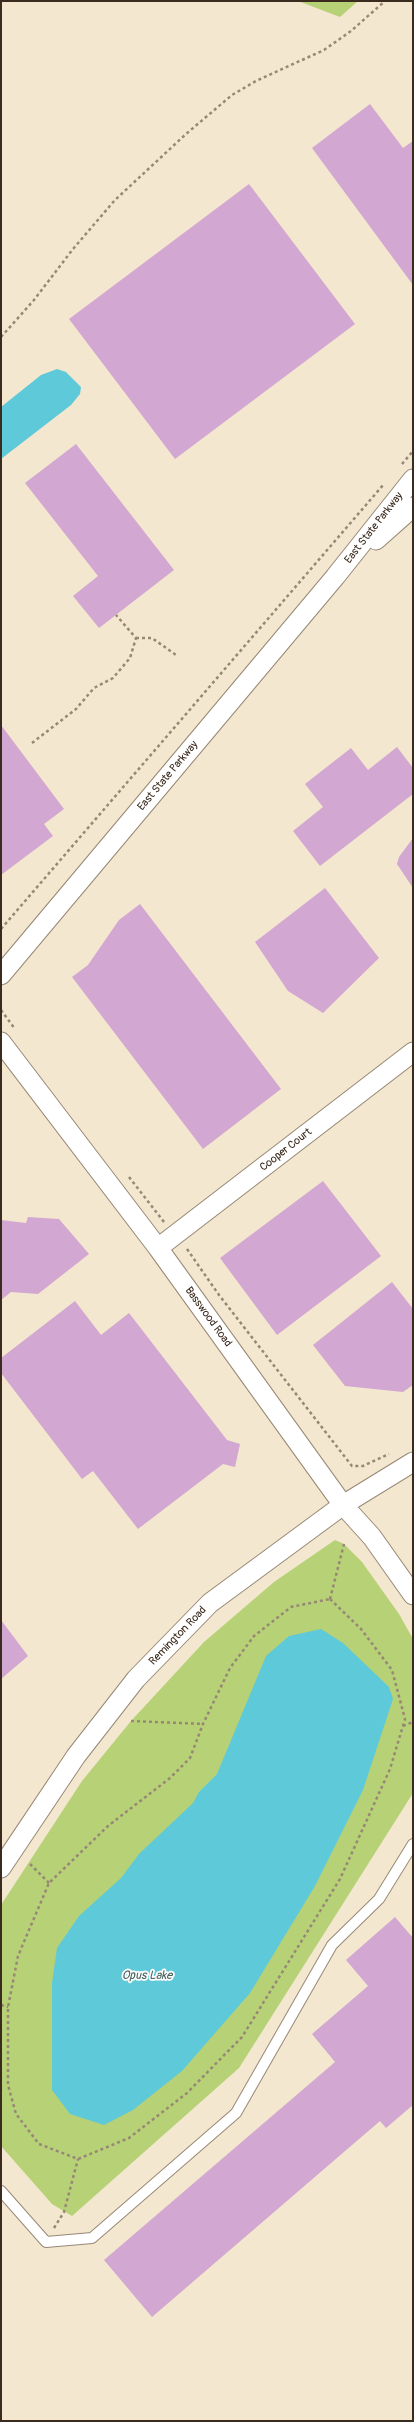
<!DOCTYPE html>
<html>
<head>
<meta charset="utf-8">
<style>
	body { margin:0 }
	#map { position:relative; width:414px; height:2422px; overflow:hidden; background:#f3e7cf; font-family:Pangolin,sans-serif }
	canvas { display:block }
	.frame { position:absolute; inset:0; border:2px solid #3b2a1e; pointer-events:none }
</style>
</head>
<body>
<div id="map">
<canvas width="414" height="2422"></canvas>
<div class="frame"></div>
</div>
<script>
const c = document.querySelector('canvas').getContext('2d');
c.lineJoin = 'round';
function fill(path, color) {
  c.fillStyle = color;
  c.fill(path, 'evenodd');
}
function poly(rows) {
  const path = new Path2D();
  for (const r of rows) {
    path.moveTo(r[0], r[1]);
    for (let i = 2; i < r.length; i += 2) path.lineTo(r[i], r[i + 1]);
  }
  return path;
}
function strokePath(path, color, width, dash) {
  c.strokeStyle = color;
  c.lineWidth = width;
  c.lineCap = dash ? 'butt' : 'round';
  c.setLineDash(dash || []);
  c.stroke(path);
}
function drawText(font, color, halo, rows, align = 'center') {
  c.font = font + ' Pangolin,sans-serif';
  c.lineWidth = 3.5;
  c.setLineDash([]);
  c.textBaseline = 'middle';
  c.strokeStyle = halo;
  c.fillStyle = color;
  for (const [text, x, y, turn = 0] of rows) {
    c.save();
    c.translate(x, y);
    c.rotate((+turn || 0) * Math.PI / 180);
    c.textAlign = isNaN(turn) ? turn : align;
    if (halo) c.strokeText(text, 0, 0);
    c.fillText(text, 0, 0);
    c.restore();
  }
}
const green = poly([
	[298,1,358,1,340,17],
	[335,1540,344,1544,362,1562,399,1614,413,1639,413,1793,239,2068,72,2216,52,2204,1,2146,1,1905,82,1781,131,1721,204,1642,274,1582]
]);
const water = poly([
	[57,369,66,372,81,387,80,394,71,405,1,459,1,407,41,375],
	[321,1629,343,1643,389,1687,393,1699,363,1790,315,1886,250,1993,182,2071,133,2110,104,2125,70,2114,52,2090,52,1983,57,1948,79,1916,121,1878,139,1854,193,1803,199,1792,217,1774,266,1656,289,1636]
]);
const building = poly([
	[370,104,403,148,413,141,413,285,312,148],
	[249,184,355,324,175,459,69,319],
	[76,444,174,570,99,628,73,596,98,576,25,483],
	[1,725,64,809,44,824,53,836,1,875],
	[397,747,413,768,413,794,320,866,293,831,323,807,305,784,351,748,368,770],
	[413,838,413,888,397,864,399,857],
	[325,888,379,958,323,1013,288,991,255,942],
	[140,904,281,1089,203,1149,72,977,88,965,119,920],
	[323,1181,381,1256,277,1335,220,1258],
	[28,1217,59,1219,89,1254,38,1294,11,1292,1,1300,1,1220,26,1223],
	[392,1282,413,1309,413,1385,403,1392,345,1386,313,1345],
	[75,1301,101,1335,129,1313,227,1440,240,1444,235,1467,223,1464,138,1529,93,1471,82,1479,1,1373,1,1358],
	[1,1620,28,1656,1,1679],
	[395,1917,413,1938,413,2105,386,2128,380,2121,152,2317,104,2260,335,2062,312,2034,368,1986,346,1960]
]);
const path = poly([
	[1,337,34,300,73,249,115,200,186,134,232,95,256,81,324,50,351,31,385,1],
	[402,464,413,451],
	[136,638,152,638,176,655],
	[32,743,76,709,94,688,113,678,130,658,136,638,116,615],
	[1,929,384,484],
	[1,1010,15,1029],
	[129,1177,164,1222],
	[187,1249,219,1295,352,1466,363,1466,389,1454],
	[330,1599,361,1629,392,1670,405,1719,390,1769,340,1879,242,2037,187,2093,129,2138,78,2159,39,2144,16,2114,8,2085,8,2007,18,1956,49,1883,108,1826,170,1778,190,1758,203,1724,230,1668,254,1636,291,1607,330,1599],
	[330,1599,344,1544],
	[131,1721,203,1724],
	[403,1726,413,1722],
	[30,1864,49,1883],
	[1,2005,8,2007],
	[54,2228,64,2212,78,2159]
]);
const lane = poly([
	[1,2191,46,2242,92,2238,236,2113,332,1945,379,1899,413,1844]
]);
const street = poly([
	[376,540,413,507],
	[1,975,335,577,413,479],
	[1,1042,158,1248,343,1505,372,1537,413,1595],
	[158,1248,413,1052],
	[1,1868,76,1756,136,1679,210,1603,343,1505,413,1462]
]);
const streetNames = [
	["East State Parkway",374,528,-52],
	["East State Parkway",168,776,-50],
	["Cooper Court",286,1150,-38],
	["Basswood Road",208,1317,54],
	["Remington Road",178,1636,-46]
];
const waterNames = [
	["Opus Lake",147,1976]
];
fill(green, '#b7d176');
fill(water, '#5ec9d8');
fill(building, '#d2a7d1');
strokePath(lane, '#978876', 12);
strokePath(street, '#978876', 21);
strokePath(path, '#978876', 2.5, [3, 3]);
strokePath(lane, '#fff', 10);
strokePath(street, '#fff', 19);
drawText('11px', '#3b2a1e', '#fff', streetNames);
drawText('italic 12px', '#47625f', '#fff', waterNames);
</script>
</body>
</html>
